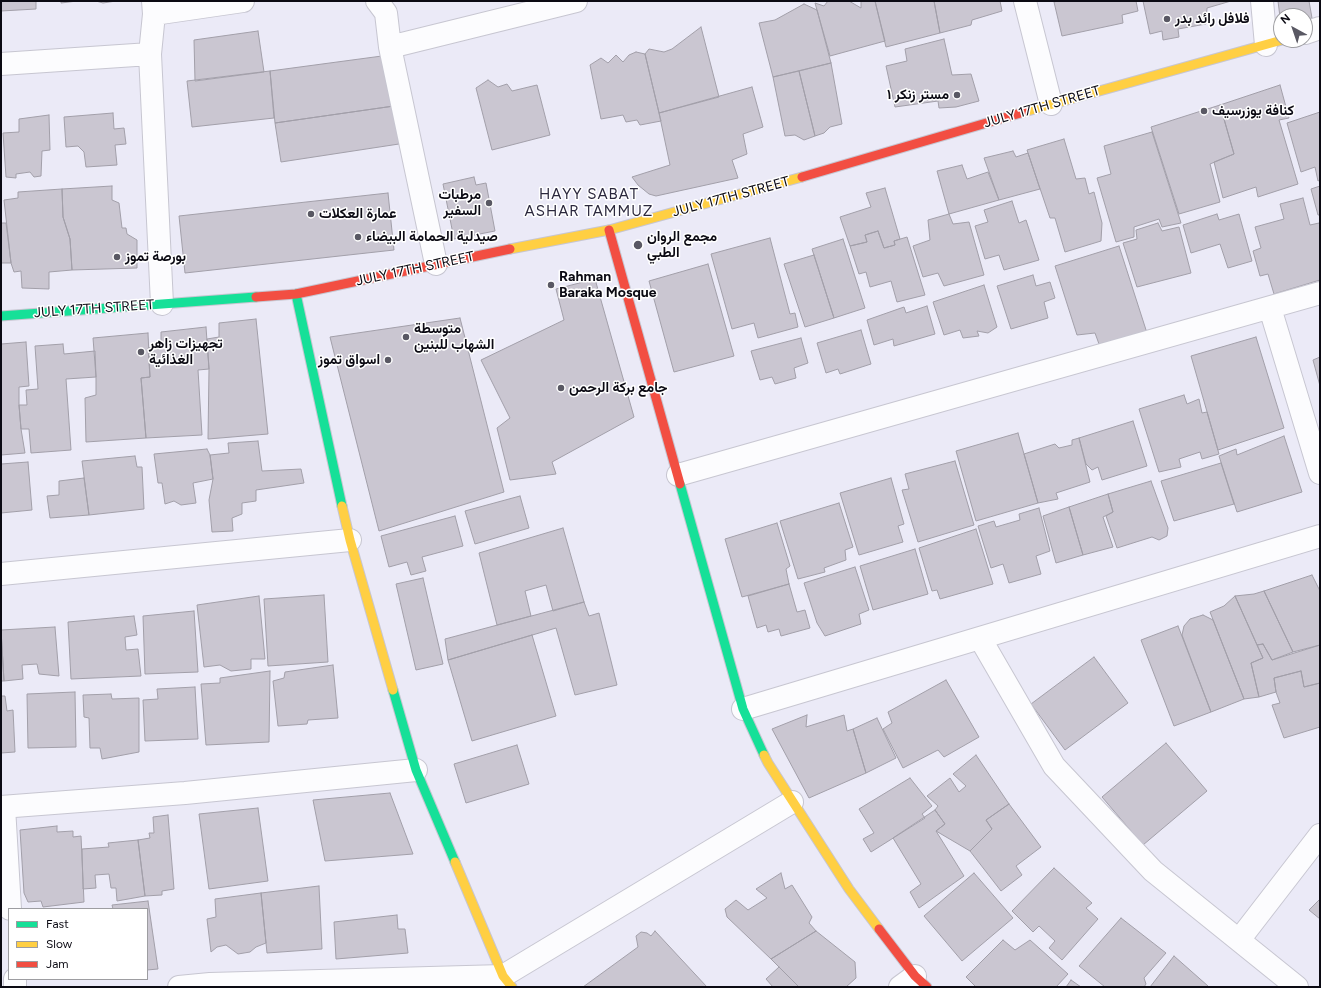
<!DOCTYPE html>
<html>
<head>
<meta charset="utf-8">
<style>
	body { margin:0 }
	#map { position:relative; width:1321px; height:988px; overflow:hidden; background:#ebeaf7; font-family:Figtree,sans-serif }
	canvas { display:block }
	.frame { position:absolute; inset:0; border:2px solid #0b0a13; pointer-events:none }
	.legend { position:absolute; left:8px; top:908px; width:140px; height:72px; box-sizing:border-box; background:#fff; border:1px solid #9d9da1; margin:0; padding:5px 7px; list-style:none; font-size:12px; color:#0b0a13 }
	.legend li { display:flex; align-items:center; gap:8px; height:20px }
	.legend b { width:20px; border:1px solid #9d9da1 }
	.north { position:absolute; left:1273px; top:8px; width:40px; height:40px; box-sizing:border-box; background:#fff; border:1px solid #9d9da1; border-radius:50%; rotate:320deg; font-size:11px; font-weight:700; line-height:16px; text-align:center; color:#0b0a13 }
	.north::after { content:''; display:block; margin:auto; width:14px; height:18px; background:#595863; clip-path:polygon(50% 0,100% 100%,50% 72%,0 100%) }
</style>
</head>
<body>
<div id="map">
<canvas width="1321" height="988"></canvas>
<div class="frame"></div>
<ul class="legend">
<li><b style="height:5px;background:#16e098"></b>Fast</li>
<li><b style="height:5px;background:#ffcf43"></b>Slow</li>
<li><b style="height:5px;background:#f24e42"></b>Jam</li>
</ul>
<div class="north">N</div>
</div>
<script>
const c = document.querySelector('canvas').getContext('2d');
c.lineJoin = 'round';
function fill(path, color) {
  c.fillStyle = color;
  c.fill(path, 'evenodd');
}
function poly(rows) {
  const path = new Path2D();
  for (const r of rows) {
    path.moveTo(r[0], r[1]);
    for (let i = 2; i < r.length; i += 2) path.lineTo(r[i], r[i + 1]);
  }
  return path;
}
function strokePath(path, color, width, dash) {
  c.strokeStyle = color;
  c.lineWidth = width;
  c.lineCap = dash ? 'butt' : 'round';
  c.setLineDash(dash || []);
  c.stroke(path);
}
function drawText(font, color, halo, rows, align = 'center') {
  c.font = font + ' Figtree,Vazirmatn,sans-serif';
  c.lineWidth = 3;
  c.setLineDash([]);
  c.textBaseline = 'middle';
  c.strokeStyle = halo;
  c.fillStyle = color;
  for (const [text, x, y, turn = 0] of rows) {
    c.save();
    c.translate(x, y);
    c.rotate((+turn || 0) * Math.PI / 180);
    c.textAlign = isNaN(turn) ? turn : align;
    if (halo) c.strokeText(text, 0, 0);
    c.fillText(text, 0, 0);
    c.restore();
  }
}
const building = poly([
	[1,1,36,1,36,9,1,11,1,1],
	[61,1,77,1,61,3,61,1],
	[96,1,116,1,103,3,96,1],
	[828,1,849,1,861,8,861,1,875,1,885,41,830,56,815,3,824,6,828,1],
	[875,1,934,1,940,33,886,47,875,1],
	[934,1,1000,1,1002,11,972,20,971,25,940,33,934,1],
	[1058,1,1136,1,1138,11,1122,15,1123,23,1062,36,1054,2,1058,1],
	[1143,1,1231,1,1207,8,1206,24,1178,29,1179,37,1163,40,1162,31,1150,34,1143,1],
	[1278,1,1309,1,1312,18,1305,20,1305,16,1281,16,1281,25,1278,1],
	[804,4,817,10,831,63,773,77,759,23,775,20,804,4],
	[701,27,719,97,659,113,645,54,649,49,664,52,672,49,701,27],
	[258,31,264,72,195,81,194,40,258,31],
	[944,39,952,75,971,74,979,101,956,107,939,108,938,101,895,107,886,66,907,61,905,49,944,39],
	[636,52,645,54,661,121,640,125,637,120,626,122,623,115,601,119,590,65,601,58,608,63,616,55,623,62,629,55,636,52],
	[382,56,394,106,275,123,270,71,382,56],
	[831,63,842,124,830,127,824,133,815,136,799,71,831,63],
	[270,71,274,118,192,127,187,81,270,71],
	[799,71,815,136,804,140,795,135,785,136,773,77,799,71],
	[488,80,498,87,507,84,512,91,537,85,550,135,492,150,476,88,488,80],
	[1280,85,1289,118,1279,120,1298,184,1258,197,1256,187,1223,198,1214,162,1234,154,1220,105,1280,85],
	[752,87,763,127,743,134,747,154,732,160,738,178,656,196,649,194,638,185,632,177,670,165,659,113,752,87],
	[1220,105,1234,154,1210,164,1220,202,1179,214,1151,127,1220,105],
	[394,106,399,144,281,162,275,123,394,106],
	[1320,112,1320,180,1318,181,1315,167,1301,172,1287,123,1320,112],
	[113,113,114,129,124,128,126,144,115,145,117,165,86,167,84,152,78,146,66,147,64,117,113,113],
	[49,115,50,150,42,151,41,176,34,177,30,172,16,174,16,178,6,177,3,133,19,132,19,119,49,115],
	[1152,132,1181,223,1162,227,1159,219,1134,227,1134,237,1116,242,1097,178,1111,174,1104,146,1152,132],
	[1064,139,1076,179,1085,178,1089,194,1094,192,1102,223,1101,241,1065,252,1055,218,1050,218,1027,150,1064,139],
	[1013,151,1016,157,1028,153,1040,189,999,200,984,158,1013,151],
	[962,165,967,179,988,172,999,200,949,214,937,171,962,165],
	[474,177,476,185,486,183,495,231,454,239,443,184,474,177],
	[112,186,112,200,119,203,122,228,126,228,127,234,137,240,137,268,72,270,70,239,63,217,62,189,112,186],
	[1320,186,1320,215,1318,215,1311,189,1320,186],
	[885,188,900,239,894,241,895,245,884,248,878,231,865,235,867,242,850,246,840,217,871,207,866,193,885,188],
	[62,189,63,217,70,239,72,270,49,272,49,289,22,288,21,271,14,272,11,263,4,200,18,198,18,192,62,189],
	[388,193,394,250,185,273,179,216,388,193],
	[1303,198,1310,225,1319,223,1320,225,1320,280,1274,294,1268,274,1260,276,1253,251,1261,248,1255,227,1284,219,1280,204,1303,198],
	[1012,201,1019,223,1026,220,1039,260,1004,270,999,255,985,259,975,226,988,222,984,210,1012,201],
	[949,214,953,224,969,222,984,275,944,286,938,273,923,277,913,246,930,240,928,220,949,214],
	[1217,214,1219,220,1239,214,1252,261,1228,268,1220,244,1191,253,1183,225,1217,214],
	[1,223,6,223,11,263,1,263,1,223],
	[1158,223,1162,231,1179,227,1191,273,1137,287,1123,243,1137,239,1136,230,1158,223],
	[878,231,884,248,895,245,894,241,907,237,925,295,897,302,891,281,870,287,866,272,859,274,850,246,867,242,865,235,878,231],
	[770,238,790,314,795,313,798,327,758,338,754,323,732,329,711,254,770,238],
	[843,239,865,308,834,318,812,249,843,239],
	[1119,246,1147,333,1099,344,1095,333,1077,335,1055,266,1119,246],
	[814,255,834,318,805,327,784,264,814,255],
	[708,264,734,356,674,372,649,281,708,264],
	[1033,275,1036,286,1050,282,1055,298,1044,302,1048,318,1011,329,997,286,1033,275],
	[595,279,634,417,552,462,556,474,510,480,497,428,510,418,481,360,564,320,556,289,595,279],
	[984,285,997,327,988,333,977,331,979,336,963,338,960,330,944,335,933,302,984,285],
	[927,306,935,334,894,346,893,339,874,345,867,320,904,307,906,313,927,306],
	[460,318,504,492,379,531,330,337,460,318],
	[256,319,268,434,208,439,209,369,207,339,219,337,219,323,256,319],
	[206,327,209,369,198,370,202,435,146,438,141,378,150,377,148,348,161,346,161,332,206,327],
	[861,330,871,364,840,374,838,369,826,373,817,343,861,330],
	[148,333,150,377,141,378,146,438,86,442,85,398,96,395,96,377,93,338,148,333],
	[1256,337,1284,428,1218,450,1191,356,1256,337],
	[801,338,808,363,794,368,796,378,775,384,772,377,760,380,751,351,801,338],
	[26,342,29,386,19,387,19,405,21,429,25,453,1,455,1,344,26,342],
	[63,344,64,354,95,351,96,377,66,379,71,450,31,453,29,429,21,429,19,405,27,405,26,390,38,389,35,346,63,344],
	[1320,357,1320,386,1313,360,1320,357],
	[1184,395,1187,404,1199,399,1202,413,1207,412,1219,454,1202,459,1200,452,1179,459,1181,467,1159,472,1139,409,1184,395],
	[1133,421,1147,466,1102,480,1098,467,1092,470,1086,464,1079,438,1133,421],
	[1018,433,1038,503,976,521,956,451,1018,433],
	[1284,436,1302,492,1237,512,1219,456,1236,449,1237,455,1284,436],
	[1079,438,1090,482,1056,493,1058,499,1038,503,1024,454,1055,444,1059,448,1072,445,1072,440,1079,438],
	[258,441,262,471,301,469,304,483,256,490,256,501,242,503,242,514,232,518,233,531,212,532,209,500,213,479,210,455,229,453,228,443,258,441],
	[207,449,210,455,213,479,193,483,196,503,181,505,174,501,165,504,162,483,158,483,154,454,207,449],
	[135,456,137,467,142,467,144,509,89,515,82,461,135,456],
	[955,461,974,525,918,542,902,490,909,489,905,474,955,461],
	[28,462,32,510,1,513,1,464,28,462],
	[1221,463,1234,504,1174,521,1161,481,1221,463],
	[84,478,89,515,50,518,47,496,59,495,59,481,84,478],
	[891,478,904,524,898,526,903,542,859,555,840,493,891,478],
	[1151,481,1168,528,1167,536,1159,540,1152,537,1117,548,1106,516,1113,512,1108,494,1151,481],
	[1108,494,1113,512,1103,517,1113,547,1083,555,1069,507,1108,494],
	[520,496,529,528,475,544,465,511,520,496],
	[839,503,853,547,845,550,846,560,824,568,825,572,798,579,780,521,839,503],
	[1069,507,1083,555,1056,563,1043,516,1069,507],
	[1039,508,1050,551,1036,556,1041,574,1009,583,1003,564,991,568,978,526,994,521,996,527,1020,520,1019,514,1039,508],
	[455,516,463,546,422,557,426,571,411,575,407,562,389,567,381,536,455,516],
	[777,523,790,566,786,569,789,584,742,597,725,539,777,523],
	[563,528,584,602,553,611,546,585,525,591,531,616,497,625,479,553,563,528],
	[976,529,993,584,940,599,937,590,932,591,919,548,976,529],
	[915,549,928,594,873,610,860,566,915,549],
	[855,567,869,610,859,614,861,624,825,636,817,623,804,583,855,567],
	[1312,575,1320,591,1320,645,1293,652,1264,591,1312,575],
	[423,578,443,664,416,670,396,584,423,578],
	[789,584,797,612,805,610,810,628,781,636,779,629,768,632,766,625,757,628,748,596,789,584],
	[1264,591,1293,652,1272,660,1263,644,1257,645,1235,596,1254,594,1264,591],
	[324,595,328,662,268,666,264,599,324,595],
	[259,596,265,659,251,659,251,669,231,671,220,665,204,667,197,605,259,596],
	[1235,596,1263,658,1251,663,1259,697,1244,699,1210,612,1224,606,1235,596],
	[584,602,589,616,599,613,617,685,575,695,556,628,448,660,445,639,584,602],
	[194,611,198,672,145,674,143,616,194,611],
	[1203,615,1213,620,1244,699,1211,712,1182,635,1184,626,1190,619,1203,615],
	[134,616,137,635,125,637,126,650,138,649,141,676,71,679,68,622,134,616],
	[1178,626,1211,712,1174,726,1141,640,1178,626],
	[55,627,59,676,39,674,37,664,22,665,23,679,4,681,1,630,55,627],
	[1,630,4,681,1,681,1,630],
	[532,635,556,716,472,741,448,660,532,635],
	[1263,644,1272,660,1320,645,1320,683,1304,687,1301,671,1274,678,1276,692,1259,697,1251,663,1263,658,1257,645,1263,644],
	[1094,657,1128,703,1065,750,1031,704,1094,657],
	[333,665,338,718,308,720,307,724,278,726,273,681,284,678,285,672,333,665],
	[270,671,269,742,206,745,201,684,220,683,220,678,270,671],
	[1301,671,1304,687,1320,683,1320,727,1284,738,1272,705,1280,703,1276,692,1274,678,1301,671],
	[946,680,979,737,944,757,938,750,903,768,883,729,892,723,888,712,946,680],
	[195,687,198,739,145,741,143,700,158,699,157,689,195,687],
	[75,692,76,747,28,748,27,694,75,692],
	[111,694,112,699,139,698,139,752,102,759,100,748,90,748,89,718,84,717,83,695,111,694],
	[1,696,5,696,7,711,13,710,15,752,1,753,1,696],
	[807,715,806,727,844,715,847,731,853,729,866,773,809,798,772,729,807,715],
	[877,718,896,758,866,773,853,729,877,718],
	[1166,743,1207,791,1143,845,1102,797,1166,743],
	[517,745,529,784,466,803,454,764,517,745],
	[976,755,1009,804,986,820,992,829,970,851,936,831,945,824,935,810,938,806,927,796,950,778,959,792,966,786,953,774,976,755],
	[910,778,932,806,922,814,925,818,871,852,863,839,874,833,859,809,910,778],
	[390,793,413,854,325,861,313,800,390,793],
	[1009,804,1041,847,1016,866,1022,875,1001,891,970,851,992,829,986,820,1009,804],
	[258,808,268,881,209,889,199,814,258,808],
	[935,810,945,824,936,831,964,876,919,908,910,892,921,884,893,838,935,810],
	[168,815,174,889,162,891,162,895,145,896,138,840,150,838,149,833,154,833,153,817,168,815],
	[57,826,57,832,73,831,73,837,81,836,84,902,43,907,41,901,28,902,24,893,20,830,57,826],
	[138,840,145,896,117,901,116,888,111,888,109,874,95,875,96,888,83,889,82,849,109,847,108,843,138,840],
	[1054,868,1092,903,1086,908,1098,919,1062,960,1049,948,1055,941,1039,926,1033,932,1012,911,1054,868],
	[781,873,785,889,792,885,812,917,809,923,816,931,771,959,727,917,725,909,736,900,748,910,767,898,756,889,781,873],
	[974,873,1013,918,962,961,924,916,974,873],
	[319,886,322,949,267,953,261,893,319,886],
	[261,893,266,943,256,947,250,952,238,954,226,945,217,947,211,952,207,919,216,917,215,899,261,893],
	[1320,899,1320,919,1309,910,1320,899],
	[148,901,158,969,147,970,147,909,113,909,112,905,148,901],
	[397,915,398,929,405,929,408,953,336,959,334,922,397,915],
	[1121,918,1166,953,1144,978,1146,984,1144,987,1105,987,1079,966,1121,918],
	[655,931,707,987,583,987,638,947,636,936,641,932,647,933,651,936,655,931],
	[816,931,855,962,856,978,846,987,799,987,771,959,816,931],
	[1003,940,1015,950,1030,940,1068,974,1056,987,976,987,966,977,1003,940],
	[1174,956,1208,986,1208,987,1150,987,1174,956],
	[779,967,799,987,773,987,766,979,779,967],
	[1071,980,1081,987,1066,987,1071,980]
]);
const street = poly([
	[153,1,154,14,150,54,162,304],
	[377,1,386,13,390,47,436,264],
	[1025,1,1051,104],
	[1262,1,1266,45],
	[154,14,243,1],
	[1305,33,1320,28],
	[390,47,576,1],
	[1,64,150,54],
	[1270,308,1320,473],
	[678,475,1320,293],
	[1,574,350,540],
	[980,638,1054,766,1153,871,1297,987],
	[743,709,1320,536],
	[1,807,185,793,416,770],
	[4,807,10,909],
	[1239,940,1320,835],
	[15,979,15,987],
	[179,987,210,984,503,976,792,802],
	[900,987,915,976]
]);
const fast = poly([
	[296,294,342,506],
	[1,316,256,297],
	[680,484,743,709,764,755],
	[393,690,416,770,455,862]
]);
const slow = poly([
	[1024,112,1282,40],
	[510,249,609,230,802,177],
	[342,506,350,540,393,690],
	[764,755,768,763,849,889,879,929],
	[455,862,503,976,512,987]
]);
const jam = poly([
	[802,177,1024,112],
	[609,230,680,484],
	[256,297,296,294,510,249],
	[879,929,915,976,927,987]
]);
const markers = [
	[1167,19,4,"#595863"],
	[957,95,4,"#595863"],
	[1204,111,4,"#595863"],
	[489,203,4,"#595863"],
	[311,214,4,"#595863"],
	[358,237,4,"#595863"],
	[638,245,5,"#595863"],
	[117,257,4,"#595863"],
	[551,285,4,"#595863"],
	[406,337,4,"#595863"],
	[141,352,4,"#595863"],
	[388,360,4,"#595863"],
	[561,388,4,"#595863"]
];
const poiNames = [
	["فلافل رائد بدر",1175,19],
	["مستر زنكر ١",949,95,"right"],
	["كنافة يوزرسيف",1212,111],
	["مرطبات",481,195,"right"],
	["السفير",481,211,"right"],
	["عمارة العكلات",319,214],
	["صيدلية الحمامة البيضاء",366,237],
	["مجمع الروان",647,237],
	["الطبي",647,253],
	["بورصة تموز",125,257],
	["Rahman",559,277],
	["Baraka Mosque",559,293],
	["متوسطة",414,329],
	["الشهاب للبنين",414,345],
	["تجهيزات زاهر",149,344],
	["الغذائية",149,360],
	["اسواق تموز",380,360,"right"],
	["جامع بركة الرحمن",569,388]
];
const streetNames = [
	["JULY 17TH STREET",1042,107,-16],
	["JULY 17TH STREET",731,197,-15],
	["JULY 17TH STREET",415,269,-12],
	["JULY 17TH STREET",94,309,-4]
];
const neighbourhoodNames = [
	["HAYY SABAT",589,195],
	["ASHAR TAMMUZ",589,212]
];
fill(building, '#cac6d1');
strokePath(building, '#a29fa9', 1);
strokePath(street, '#c7c6d1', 24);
strokePath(fast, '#c7c6d1', 11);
strokePath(slow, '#c7c6d1', 11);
strokePath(jam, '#c7c6d1', 11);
strokePath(street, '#fcfcfe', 22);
strokePath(fast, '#16e098', 9);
strokePath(slow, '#ffcf43', 9);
strokePath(jam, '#f24e42', 9);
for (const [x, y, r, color] of markers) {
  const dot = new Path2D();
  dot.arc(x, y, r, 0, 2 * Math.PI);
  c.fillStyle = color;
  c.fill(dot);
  strokePath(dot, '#fff', 1.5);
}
drawText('bold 14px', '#0b0a13', '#fff', poiNames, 'left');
drawText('14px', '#0b0a13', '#fff', streetNames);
c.letterSpacing = '1px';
drawText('15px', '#2b283d', '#fff', neighbourhoodNames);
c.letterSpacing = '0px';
</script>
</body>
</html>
